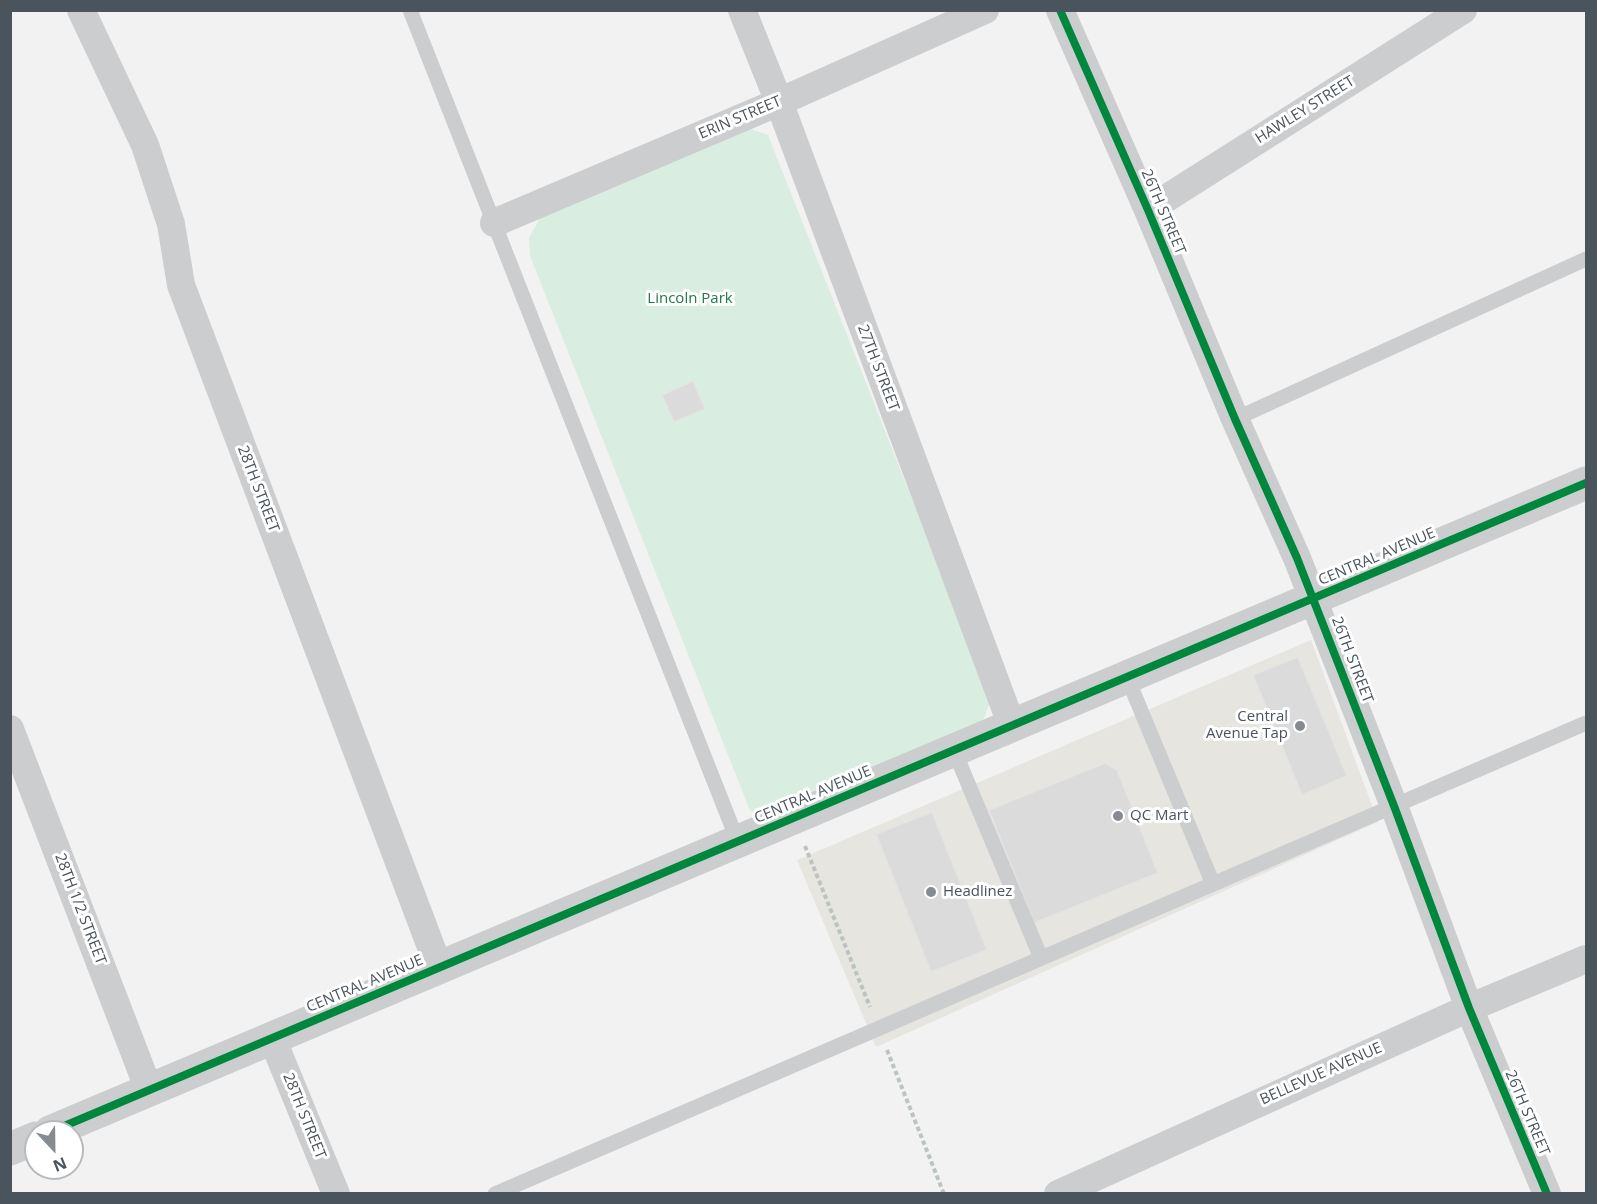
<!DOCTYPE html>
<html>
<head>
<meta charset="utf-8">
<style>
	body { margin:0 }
	#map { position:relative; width:1597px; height:1204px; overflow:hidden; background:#f2f2f2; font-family:"Open Sans",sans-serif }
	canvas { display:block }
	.frame { position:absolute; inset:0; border:12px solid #4a545c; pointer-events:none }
	.north { position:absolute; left:24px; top:1120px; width:60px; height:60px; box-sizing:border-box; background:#fff; border:2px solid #b7bbbe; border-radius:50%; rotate:158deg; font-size:16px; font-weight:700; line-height:24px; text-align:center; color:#4a545c }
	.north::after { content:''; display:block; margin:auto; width:21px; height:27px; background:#858b90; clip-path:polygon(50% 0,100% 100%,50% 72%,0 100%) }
</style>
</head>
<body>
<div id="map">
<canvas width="1597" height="1204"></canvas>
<div class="frame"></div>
<div class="north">N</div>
</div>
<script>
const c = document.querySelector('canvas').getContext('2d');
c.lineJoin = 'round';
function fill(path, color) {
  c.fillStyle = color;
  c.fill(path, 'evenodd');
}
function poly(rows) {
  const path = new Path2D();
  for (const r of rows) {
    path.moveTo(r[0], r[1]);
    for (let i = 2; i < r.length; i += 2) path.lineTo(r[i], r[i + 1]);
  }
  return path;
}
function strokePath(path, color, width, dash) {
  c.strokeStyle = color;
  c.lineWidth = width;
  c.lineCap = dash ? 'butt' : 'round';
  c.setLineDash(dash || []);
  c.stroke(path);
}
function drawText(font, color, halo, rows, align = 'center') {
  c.font = font + ' "Open Sans",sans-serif';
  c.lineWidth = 6;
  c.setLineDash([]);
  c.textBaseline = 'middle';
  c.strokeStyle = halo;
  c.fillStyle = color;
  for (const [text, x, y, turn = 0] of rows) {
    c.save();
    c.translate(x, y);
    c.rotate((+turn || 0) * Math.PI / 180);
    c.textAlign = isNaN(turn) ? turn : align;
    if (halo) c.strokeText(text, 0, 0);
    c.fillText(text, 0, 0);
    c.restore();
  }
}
const commercial = poly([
	[1311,640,1378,822,876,1047,797,860]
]);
const green = poly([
	[745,127,768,135,991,699,981,727,759,821,749,808,530,256,529,238,541,216]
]);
const building = poly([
	[693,381,705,409,674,422,662,395,693,381],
	[1298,657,1347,776,1302,795,1253,675,1298,657],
	[1105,763,1117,770,1158,873,1034,923,989,810,1105,763],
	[932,812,987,950,931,972,876,834,932,812]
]);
const path = poly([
	[805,846,870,1007],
	[887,1050,944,1194]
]);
const service = poly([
	[410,10,738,842],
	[1235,419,1586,259],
	[1127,677,1213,884],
	[954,750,1041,958],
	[495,1194,1586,723]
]);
const minor = poly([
	[81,10,145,145,171,224,181,285,439,968],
	[742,10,779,102,1012,726],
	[1060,10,1148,210,1235,419,1297,558,1394,806,1469,1008,1547,1194],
	[1148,210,1463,10],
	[494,223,779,102,985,10],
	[10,729,149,1090],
	[272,1038,336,1194],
	[1058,1194,1469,1008,1586,959]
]);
const tertiary = poly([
	[50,1132,1586,483],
	[10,1149,36,1138]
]);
const cycleway = poly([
	[1060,10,1148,210,1235,419,1297,558,1394,806,1469,1008,1547,1194],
	[50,1132,1586,483]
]);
const markers = [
	[1300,726,6,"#858b90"],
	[1118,816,6,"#858b90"],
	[931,892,6,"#858b90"]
];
const streetNames = [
	["HAWLEY STREET",1305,110,-32],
	["ERIN STREET",740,118,-23],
	["26TH STREET",1163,212,67],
	["27TH STREET",878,368,69],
	["28TH STREET",258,489,69],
	["CENTRAL AVENUE",1377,557,-23],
	["26TH STREET",1352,660,69],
	["CENTRAL AVENUE",813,795,-23],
	["28TH 1/2 STREET",80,909,69],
	["CENTRAL AVENUE",365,984,-23],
	["BELLEVUE AVENUE",1321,1074,-24],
	["26TH STREET",1527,1113,67],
	["28TH STREET",304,1116,68]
];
const parkNames = [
	["Lincoln Park",690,299]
];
const poiNames = [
	["Central",1288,717,"right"],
	["Avenue Tap",1288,734,"right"],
	["QC Mart",1130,816],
	["Headlinez",943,892]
];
fill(commercial, '#e6e5e0');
fill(green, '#d9eee1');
fill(building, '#dbdbdc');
strokePath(building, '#e4e4e4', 1.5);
strokePath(path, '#bbc4c1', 4, [4.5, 3]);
strokePath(service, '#cccdcf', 15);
strokePath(minor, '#cccdcf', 28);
strokePath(tertiary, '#cccdcf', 33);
strokePath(cycleway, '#00873e', 8);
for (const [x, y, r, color] of markers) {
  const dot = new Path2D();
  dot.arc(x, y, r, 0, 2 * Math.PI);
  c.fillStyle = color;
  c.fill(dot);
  strokePath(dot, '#fff', 2);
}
drawText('15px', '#4a545c', '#fff', streetNames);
drawText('15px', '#21784a', '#fff', parkNames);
drawText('15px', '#4a545c', '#fff', poiNames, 'left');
</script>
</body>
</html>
